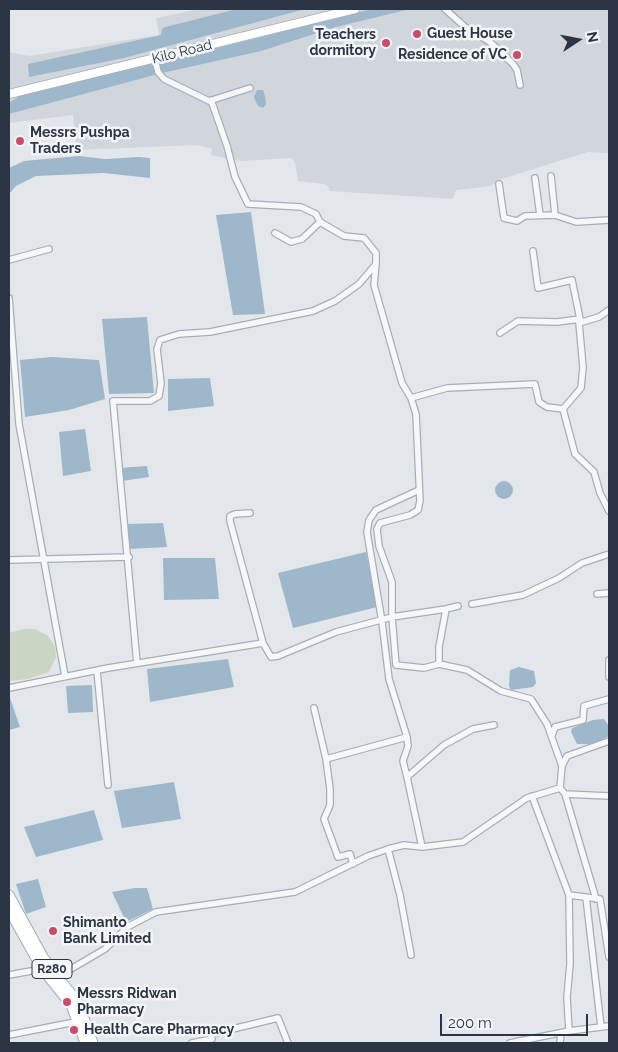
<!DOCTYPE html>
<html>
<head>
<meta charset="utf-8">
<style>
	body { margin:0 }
	#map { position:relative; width:618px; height:1052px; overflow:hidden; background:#e3e7eb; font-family:Raleway,sans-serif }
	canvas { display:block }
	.frame { position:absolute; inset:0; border:10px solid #2b3543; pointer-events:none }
	.north { position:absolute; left:553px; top:15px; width:50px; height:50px; -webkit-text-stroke:4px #f3f5f8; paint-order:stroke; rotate:79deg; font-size:14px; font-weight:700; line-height:20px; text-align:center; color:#2b3543 }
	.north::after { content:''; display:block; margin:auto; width:18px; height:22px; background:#2b3543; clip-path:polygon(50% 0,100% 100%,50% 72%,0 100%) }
	.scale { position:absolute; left:440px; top:1014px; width:148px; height:22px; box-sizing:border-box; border:2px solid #2b3543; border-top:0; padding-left:6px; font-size:15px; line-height:18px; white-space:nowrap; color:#2b3543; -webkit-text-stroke:4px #f3f5f8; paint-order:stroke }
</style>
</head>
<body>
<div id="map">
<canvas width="618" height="1052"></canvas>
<div class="frame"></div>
<div class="north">N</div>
<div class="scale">200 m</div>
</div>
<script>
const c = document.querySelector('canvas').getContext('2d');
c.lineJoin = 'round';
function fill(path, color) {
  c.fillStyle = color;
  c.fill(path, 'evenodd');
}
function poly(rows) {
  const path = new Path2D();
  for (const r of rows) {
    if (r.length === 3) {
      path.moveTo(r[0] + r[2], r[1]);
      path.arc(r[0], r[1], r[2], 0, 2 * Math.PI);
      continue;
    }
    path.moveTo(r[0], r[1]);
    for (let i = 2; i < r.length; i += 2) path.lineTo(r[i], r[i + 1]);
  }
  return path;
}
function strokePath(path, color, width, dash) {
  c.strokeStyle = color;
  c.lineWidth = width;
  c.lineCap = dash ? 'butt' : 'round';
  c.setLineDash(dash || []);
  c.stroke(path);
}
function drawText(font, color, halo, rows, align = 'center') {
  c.font = font + ' Raleway,sans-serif';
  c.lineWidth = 5;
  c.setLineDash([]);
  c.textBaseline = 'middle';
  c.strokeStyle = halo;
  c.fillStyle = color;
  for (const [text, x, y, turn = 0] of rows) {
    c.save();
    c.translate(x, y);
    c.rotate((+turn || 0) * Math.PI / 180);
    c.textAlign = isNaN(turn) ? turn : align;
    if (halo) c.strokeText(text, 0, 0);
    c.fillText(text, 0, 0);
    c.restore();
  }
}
const built = poly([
	[200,9,609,9,609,153,588,152,498,180,491,186,456,190,453,199,330,191,328,186,324,184,298,181,295,162,291,158,241,161,211,155,212,149,197,145,77,150,73,115,9,123,9,52,29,56,159,35,156,18]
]);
const green = poly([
	[24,629,35,629,48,636,55,646,56,658,49,672,28,679,9,681,9,633]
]);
const water = poly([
	[237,9,305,9,124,58,29,77,28,64,161,35,162,29,165,27],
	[372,9,410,9,336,27,261,51,162,73,9,114,9,103,21,95,242,42],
	[257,90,263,90,265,96,266,104,263,108,258,106,255,100,254,96],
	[79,156,105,159,139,157,150,158,150,178,104,173,36,176,16,186,10,193,9,204,9,168,24,161],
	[251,212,265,314,233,315,216,215],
	[147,317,154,393,109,394,102,319],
	[52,357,99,360,105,399,69,410,25,417,20,360],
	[210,378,214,406,168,411,168,379],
	[85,429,91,471,63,476,59,432],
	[147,466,149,477,122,481,120,468],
	[504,490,9],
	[163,523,167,547,129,549,127,524],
	[366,552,377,607,293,628,278,573],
	[163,558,215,558,219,599,164,600],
	[228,659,234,687,150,702,147,669],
	[519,667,534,671,536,683,533,687,511,690,509,686,510,670],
	[92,685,93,712,68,713,66,686],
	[9,695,20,727,9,730],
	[604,719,609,726,609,736,593,744,577,744,571,732,572,728,593,720],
	[174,782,181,819,122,828,114,791],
	[94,810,103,840,36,857,24,827],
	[38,879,46,907,26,914,16,884],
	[135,888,147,888,153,909,126,922,112,892]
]);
const street = poly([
	[445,9,465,27,490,42,513,64,517,70,520,85],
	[154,55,158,72,164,79,209,101,250,88],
	[211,100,227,146,235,177,248,204,301,207,316,214,320,222],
	[551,176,555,215],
	[535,178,540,215],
	[499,184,504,218,517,221,525,216,555,215,576,222,609,220],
	[533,251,538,288,572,280,580,319],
	[9,260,49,249],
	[376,264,374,285,402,383,411,398],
	[9,298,19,424,65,676],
	[500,333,518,321,557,322,580,319,579,322],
	[563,409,581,388,583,367,579,323,599,317,609,310],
	[250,513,235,514,230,516,230,521,263,643],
	[9,560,129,557],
	[597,594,609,593],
	[472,604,523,595,559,578,582,563,609,554],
	[609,660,609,677],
	[137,663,113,401,150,401,159,396,161,383,157,349,160,340,179,334,210,332,313,311,335,301,359,284,376,264,376,253,364,238,344,236,320,222,302,239,291,242,275,233],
	[439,664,439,647,446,609,458,606],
	[97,671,108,785],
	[9,688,108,668,263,643,271,657,278,656,336,632,392,617,446,609],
	[314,708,326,759,330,789,330,805,324,819,338,857,350,854,353,864],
	[552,735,555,727,583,720,584,706,609,699],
	[326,759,407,737],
	[562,766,547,724,531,699,501,691,467,670,439,664,424,668,396,665,392,617,392,582,379,546,377,529,380,523,410,515,418,510,420,501,416,414,411,398,447,388,535,384,539,402,547,407,563,409,575,454,594,472,600,493,609,511],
	[407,777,403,761,408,746,407,737,389,679,382,622,367,532,369,520,376,510,419,490],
	[560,788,565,794,596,899],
	[565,794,609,796],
	[532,796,569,895,570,964,567,997,569,1031],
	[422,847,407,777,444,745,473,729,494,725],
	[388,849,400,895,411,955],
	[569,895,600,899,609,957],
	[586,897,601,1027],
	[9,975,42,969],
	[59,976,105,949,129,926,156,912,295,892,368,856,388,849,404,845,422,847,463,842,527,798,560,788,562,766,567,756,609,741],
	[9,1035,80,1021],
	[192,1043,212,1039,212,1034,278,1018,288,1043],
	[510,1043,569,1031,609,1026],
	[560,1043,561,1033]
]);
const secondary = poly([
	[9,94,355,9]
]);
const primary = poly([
	[9,895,43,957,79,1004,93,1043],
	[9,910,42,969,71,1005,85,1043]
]);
const markers = [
	[417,34,5,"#cc4c68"],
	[386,43,5,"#cc4c68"],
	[517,55,5,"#cc4c68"],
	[20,141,5,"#cc4c68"],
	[53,931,5,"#cc4c68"],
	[67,1002,5,"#cc4c68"],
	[74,1030,5,"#cc4c68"]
];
const shields = [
	[52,969,40]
];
const shieldNames = [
	["R280",52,969]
];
const poiNames = [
	["Guest House",427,34],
	["Teachers",376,35,"right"],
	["dormitory",376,51,"right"],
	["Residence of VC",507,55,"right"],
	["Messrs Pushpa",30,133],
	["Traders",30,149],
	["Shimanto",63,923],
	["Bank Limited",63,939],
	["Messrs Ridwan",77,994],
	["Pharmacy",77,1010],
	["Health Care Pharmacy",84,1030]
];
const streetNames = [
	["Kilo Road",182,52,-14]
];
fill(built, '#d1d6dd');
fill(green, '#cad5c4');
fill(water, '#9fb7ca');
strokePath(street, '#a8aeb5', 8);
strokePath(secondary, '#a8aeb5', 10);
strokePath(primary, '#a2acb6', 11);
strokePath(street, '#f6f7f9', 5.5);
strokePath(secondary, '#fff', 8);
strokePath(primary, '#fff', 9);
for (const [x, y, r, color] of markers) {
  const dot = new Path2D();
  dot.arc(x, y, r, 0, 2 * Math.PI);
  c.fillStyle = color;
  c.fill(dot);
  strokePath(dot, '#f3f5f8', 2);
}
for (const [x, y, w] of shields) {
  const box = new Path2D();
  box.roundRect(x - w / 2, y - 9.5, w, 19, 4);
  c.fillStyle = '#f3f5f8';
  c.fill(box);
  strokePath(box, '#2b3543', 1);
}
drawText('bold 12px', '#2b3543', null, shieldNames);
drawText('bold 14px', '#2b3543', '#f3f5f8', poiNames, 'left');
drawText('14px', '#2b3543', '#f3f5f8', streetNames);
</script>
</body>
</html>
